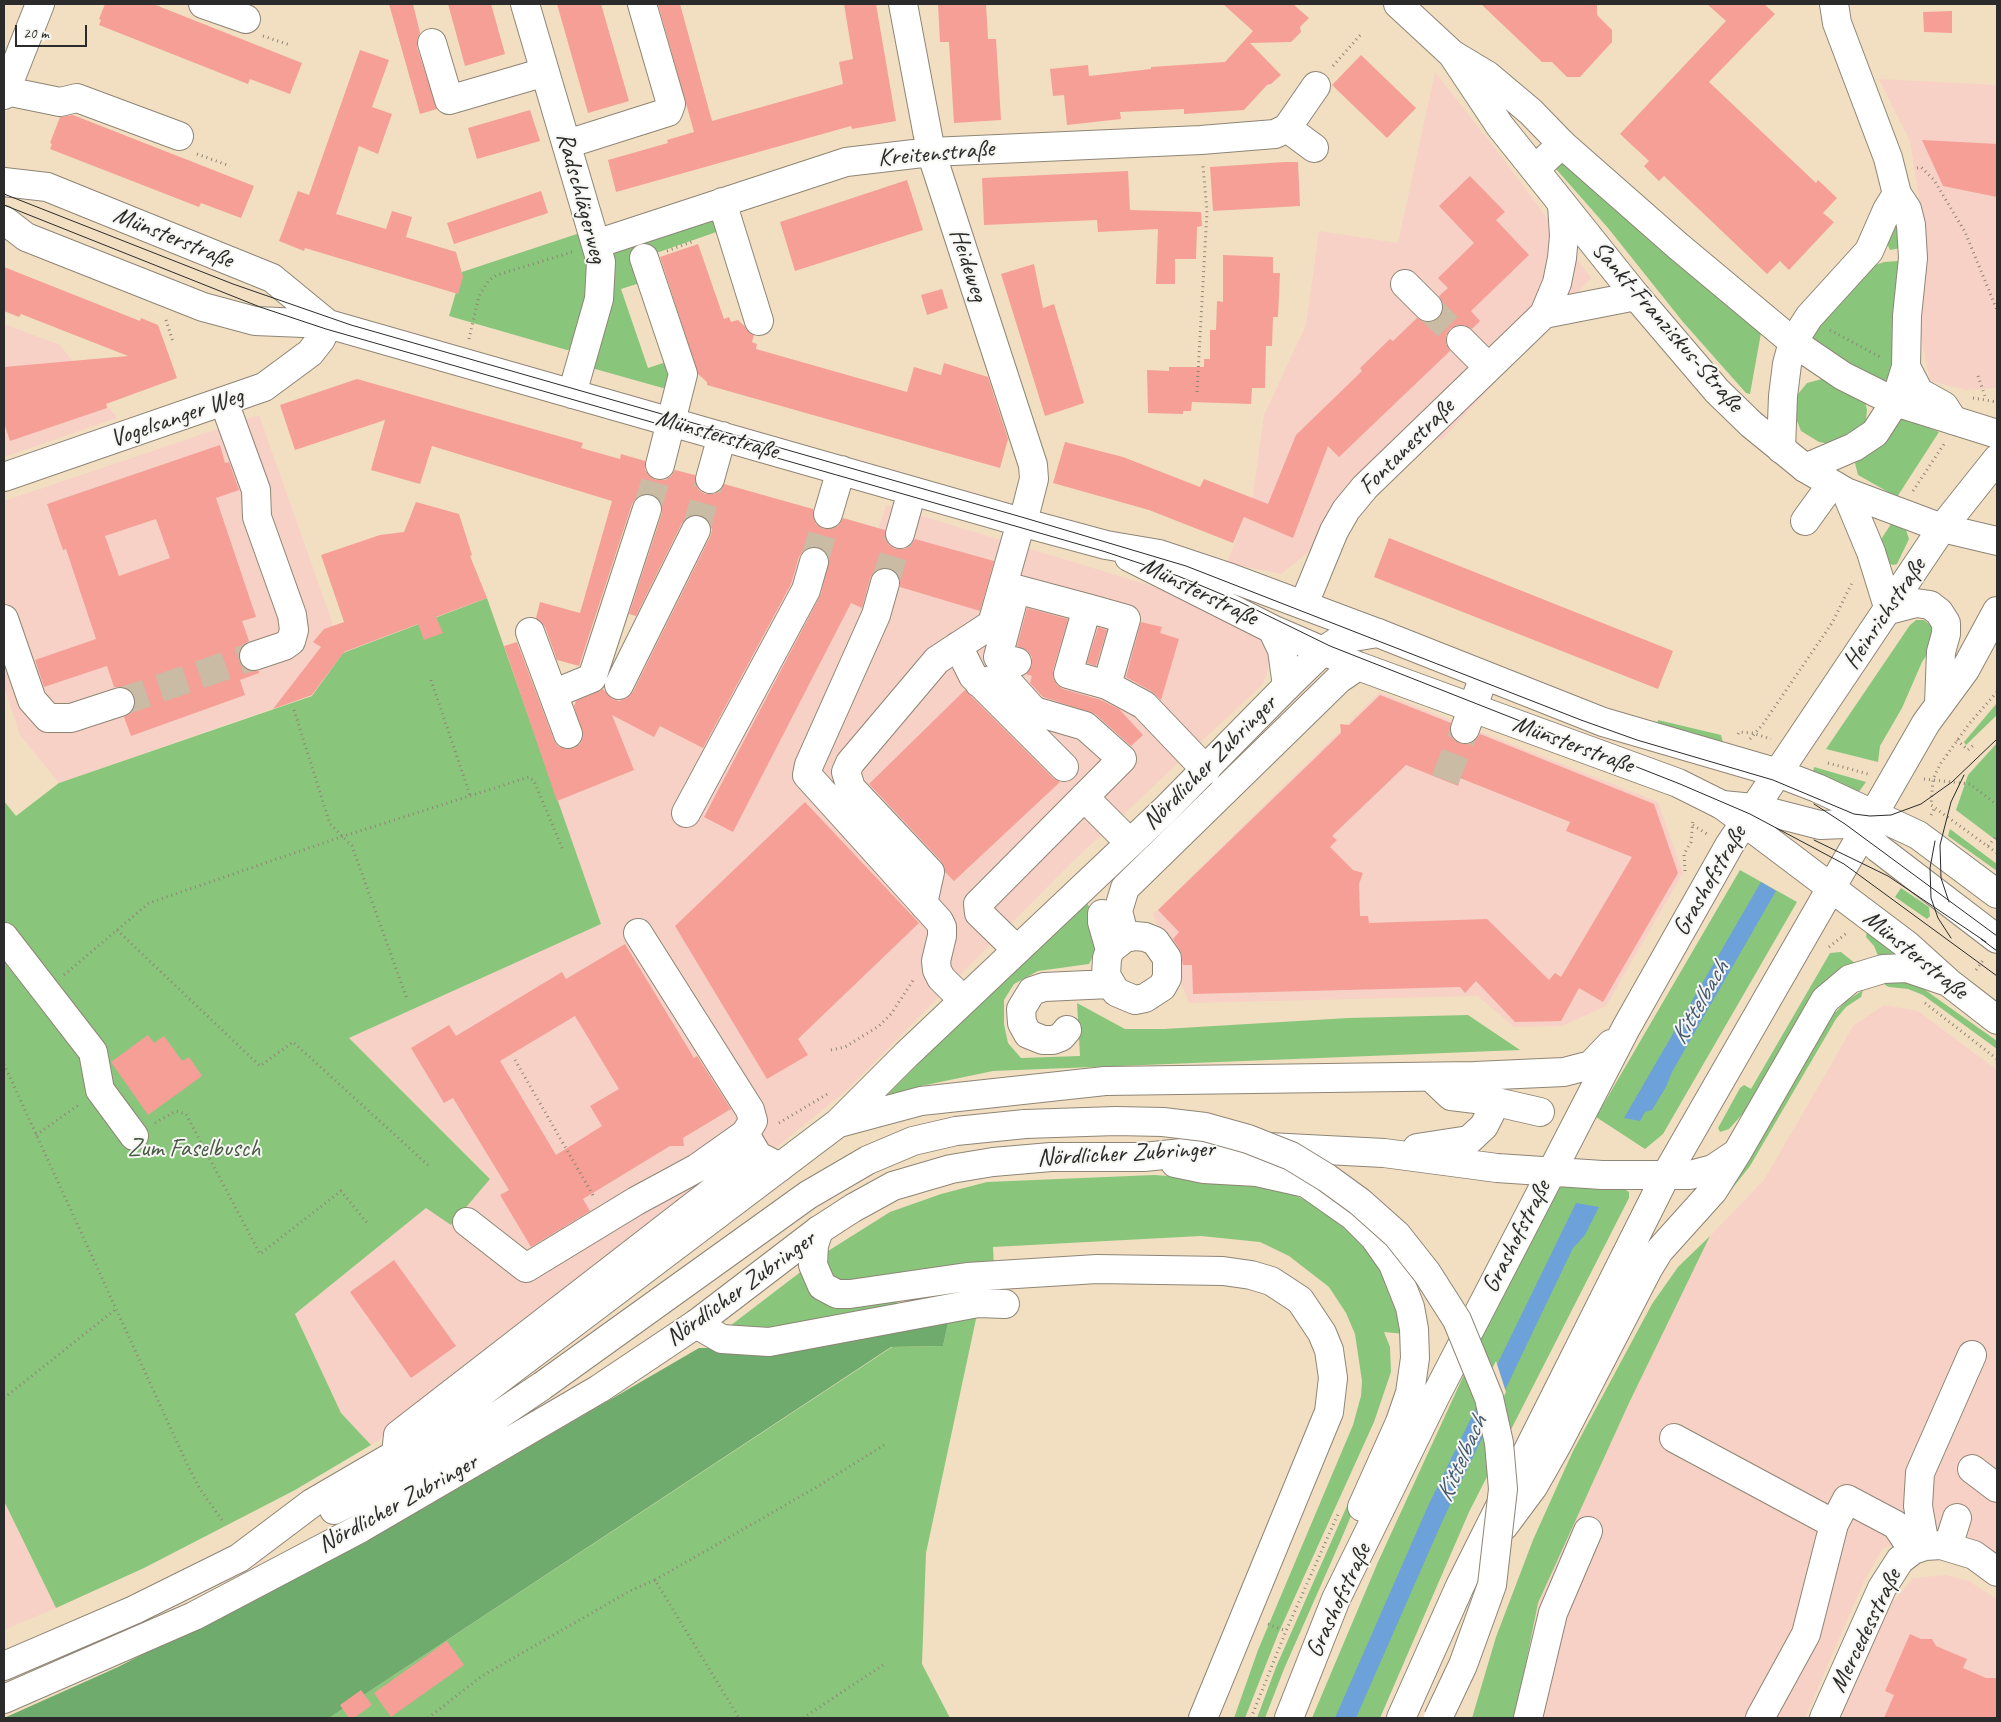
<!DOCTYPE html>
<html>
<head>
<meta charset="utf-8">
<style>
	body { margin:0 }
	#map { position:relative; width:2001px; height:1722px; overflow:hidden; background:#f2dfc2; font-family:Caveat,sans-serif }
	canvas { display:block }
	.frame { position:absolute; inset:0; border:5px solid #2b2b2b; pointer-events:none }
	.scale { position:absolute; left:15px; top:25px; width:72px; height:22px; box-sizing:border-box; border:2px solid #2b2b2b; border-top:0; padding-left:6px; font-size:15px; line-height:18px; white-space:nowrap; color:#2b2b2b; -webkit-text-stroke:4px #f6f6f2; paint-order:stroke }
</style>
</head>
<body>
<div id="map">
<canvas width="2001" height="1722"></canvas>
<div class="frame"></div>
<div class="scale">20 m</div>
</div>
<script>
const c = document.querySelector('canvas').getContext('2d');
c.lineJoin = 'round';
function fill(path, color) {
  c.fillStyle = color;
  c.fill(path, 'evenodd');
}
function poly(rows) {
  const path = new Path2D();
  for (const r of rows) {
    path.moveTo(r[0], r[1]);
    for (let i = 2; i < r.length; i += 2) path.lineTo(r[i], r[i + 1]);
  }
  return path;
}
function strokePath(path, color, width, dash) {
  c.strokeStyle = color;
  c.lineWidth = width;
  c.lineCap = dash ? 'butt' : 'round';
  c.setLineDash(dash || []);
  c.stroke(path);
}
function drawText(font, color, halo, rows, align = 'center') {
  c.font = font + ' Caveat,sans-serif';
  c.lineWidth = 4;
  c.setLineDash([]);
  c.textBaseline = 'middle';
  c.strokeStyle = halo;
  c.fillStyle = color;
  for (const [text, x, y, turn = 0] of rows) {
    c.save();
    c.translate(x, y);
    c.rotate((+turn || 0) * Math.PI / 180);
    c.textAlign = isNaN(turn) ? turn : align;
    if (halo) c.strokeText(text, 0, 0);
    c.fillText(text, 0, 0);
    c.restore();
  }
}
const built = poly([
	[1435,72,1505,161,1591,278,1442,440,1404,436,1315,547,1281,574,1227,563,1253,495,1264,415,1306,325,1319,231,1398,243],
	[1879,79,1997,85,1997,388,1966,390,1930,381,1918,325,1921,210,1910,141],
	[4,324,60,345,117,418,4,457],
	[259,415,343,653,312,695,59,783,20,735,4,687,4,501],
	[886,505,1152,586,1210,609,1256,633,1270,653,1268,671,1262,685,1070,864,847,1090,585,1303,371,1445,341,1413,295,1314,426,1208,490,1178,349,1038,600,924,548,776,571,765,682,532,861,582],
	[1380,692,1658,802,1683,873,1606,1006,1562,1026,1514,1027,1478,996,1189,1003,1153,914],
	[1884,1005,1918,1011,1997,1070,1997,1559,1911,1539,1883,1548,1864,1581,1805,1718,1515,1718,1538,1603,1629,1403,1710,1236,1764,1180,1854,1025],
	[4,1501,56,1608,4,1630],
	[1946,1575,1969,1581,1997,1599,1997,1718,1838,1718,1884,1613,1913,1578]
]);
const green = poly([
	[1558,152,1761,333,1750,394,1746,393,1683,322,1608,228,1549,161],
	[1896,212,1901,248,1890,250,1886,241],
	[718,213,725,229,636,260,643,282,621,289,648,368,669,361,670,390,588,367,609,250],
	[589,230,596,263,574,349,567,350,449,316,462,272],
	[1898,261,1903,263,1892,392,1809,338,1870,267,1884,262],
	[1822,379,1865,401,1867,410,1866,420,1861,432,1830,444,1819,442,1801,431,1794,413,1793,405,1798,394,1807,383],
	[1897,415,1939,432,1897,497,1858,475,1855,463],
	[1891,524,1906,530,1909,539,1897,564,1893,565,1887,562,1878,544],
	[487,598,601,924,349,1038,490,1179,451,1225,426,1208,295,1314,341,1413,371,1445,295,1490,144,1568,56,1608,4,1501,4,801,16,816,59,783,312,696,343,653],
	[1916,620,1924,620,1932,626,1934,644,1922,662,1902,708,1880,746,1878,762,1826,749,1910,625],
	[1997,703,1997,715,1966,745,1964,742],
	[1658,720,1721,735,1723,743,1657,726],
	[1997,743,1997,841,1956,810,1968,775],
	[1814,767,1866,782,1858,793,1813,773],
	[1950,829,1997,864,1997,871,1948,836],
	[1740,870,1797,902,1663,1134,1645,1149,1596,1117],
	[1901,888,1929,907,1930,916,1927,919,1895,897],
	[1084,898,1091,910,1096,950,1089,964,1038,971,1014,984,1004,1000,1004,1024,1008,1043,1021,1058,1080,1056,1077,1003,1125,1029,1164,1029,1348,1018,1468,1015,1520,1050,993,1071,921,1086,886,1096],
	[1867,930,1897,954,1897,956,1879,958,1874,946,1866,937],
	[1841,952,1856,964,1826,980,1814,995,1747,1109,1729,1129,1720,1132,1718,1128,1740,1088,1744,1085,1751,1089,1830,953],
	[1884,982,1903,982,1921,987,1997,1041,1997,1049,1923,995,1908,989,1889,987,1885,985],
	[1863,990,1861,997,1846,1007,1836,1019,1750,1166,1708,1219,1678,1248,1832,1013,1836,1012,1845,1002],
	[1154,1175,1240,1181,1280,1189,1328,1210,1358,1235,1383,1267,1405,1334,1384,1332,1390,1347,1391,1372,1374,1422,1278,1634,1245,1718,1234,1718,1258,1650,1353,1425,1361,1396,1362,1381,1355,1334,1346,1313,1329,1287,1289,1256,1260,1242,1201,1236,993,1247,994,1267,880,1285,829,1280,823,1257,828,1251,890,1212,941,1194,987,1182],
	[1560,1185,1624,1189,1629,1192,1629,1198,1469,1512,1380,1718,1312,1718,1378,1562,1495,1307],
	[1710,1236,1629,1403,1538,1603,1515,1718,1472,1718,1496,1637,1533,1540,1573,1451,1652,1304,1678,1267],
	[807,1267,812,1278,895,1293,898,1305,787,1334,722,1332],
	[975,1309,976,1319,926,1553,922,1664,950,1718,329,1718,892,1347,943,1346,950,1314],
	[1400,1377,1393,1417,1340,1542,1284,1669,1265,1718,1257,1718,1276,1667,1387,1415]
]);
const forest = poly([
	[950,1314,943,1346,891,1347,329,1718,4,1718,118,1667,412,1515,699,1348,760,1348]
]);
const water = poly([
	[1761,882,1776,891,1672,1072,1666,1087,1652,1110,1645,1112,1640,1121,1624,1118],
	[1576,1203,1599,1207,1585,1235,1573,1248,1442,1522,1356,1718,1335,1718,1428,1506]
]);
const pier = poly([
	[1496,1361,1506,1392,1484,1438,1476,1401]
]);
const building = poly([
	[105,4,153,4,302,63,290,94,250,79,248,84,99,25,101,20,99,19],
	[389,4,413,4,420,33,417,40,417,47,437,109,420,114],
	[448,4,491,4,505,54,465,66],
	[557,4,601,4,629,101,588,113],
	[658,4,680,4,712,121,843,84,839,62,853,59,844,4,876,4,896,121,852,129,851,126,616,192,608,160,668,143,667,140,694,132],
	[938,4,986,4,988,39,996,39,1001,120,954,123,949,42,940,42],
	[1223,4,1288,4,1294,5,1309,18,1300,27,1301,32,1291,42,1250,43,1281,75,1271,84,1267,85,1244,110,1184,114,1184,109,1120,112,1121,119,1067,125,1064,95,1053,96,1050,69,1088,65,1089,76,1151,69,1151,67,1225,62,1253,31],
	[1481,4,1597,4,1597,15,1612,30,1612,42,1580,77,1567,77,1552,62,1542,62],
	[1707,4,1764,4,1775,14,1709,82,1816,183,1818,180,1837,198,1823,213,1834,222,1789,270,1780,261,1767,274,1664,176,1659,181,1644,166,1649,161,1620,134,1726,21],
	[1952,11,1952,33,1924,32,1923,12],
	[360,50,389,60,372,107,392,114,378,154,359,146,336,214,386,229,392,211,412,217,406,237,456,252,463,277,458,294,305,248,304,251,279,241,298,191,309,195],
	[1361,55,1416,108,1387,138,1332,85],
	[530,110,540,141,477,159,468,128],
	[73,115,254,186,241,218,201,203,199,207,50,149,52,144,50,143,60,117],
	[1922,140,1997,144,1997,197,1943,186],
	[1285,162,1298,162,1300,206,1213,211,1210,167],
	[1128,171,1130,210,1201,212,1202,226,1197,227,1196,259,1175,259,1175,284,1156,284,1158,229,1098,232,1097,220,984,225,982,178],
	[1470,176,1505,212,1496,220,1529,255,1471,311,1480,321,1472,329,1465,325,1457,325,1450,329,1446,336,1446,344,1450,351,1339,457,1328,446,1293,538,1244,517,1233,543,1149,510,1053,483,1065,442,1123,457,1200,487,1204,479,1268,504,1296,435,1362,371,1360,368,1390,339,1393,341,1417,318,1424,322,1432,322,1439,318,1443,311,1443,303,1439,296,1448,288,1438,278,1474,243,1439,206],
	[907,180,923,230,795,271,780,222],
	[541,191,548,213,454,244,447,223],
	[698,244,724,319,729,317,731,322,738,320,754,335,752,342,757,344,756,349,907,392,914,367,941,375,944,363,988,377,1008,439,1000,468,707,385,707,382,698,374,660,257],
	[1223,255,1273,257,1273,273,1280,273,1278,317,1273,317,1272,346,1266,346,1265,388,1252,388,1251,404,1192,402,1191,411,1183,411,1183,414,1148,413,1147,370,1169,371,1169,367,1204,367,1204,359,1210,359,1210,330,1216,330,1217,301,1223,302],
	[1034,264,1043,308,1054,304,1084,403,1045,416,1001,274],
	[4,267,140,321,141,318,158,325,177,378,106,404,107,408,10,441,4,423,4,367,128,356,21,314,19,317,4,311],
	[942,289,948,308,927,315,921,295],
	[357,379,583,443,581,448,620,459,621,454,645,461,645,470,650,476,656,480,665,480,671,476,675,470,695,475,695,483,699,490,705,494,714,494,724,484,813,509,813,517,816,524,824,529,832,529,838,526,843,518,885,530,885,538,889,545,895,549,904,549,911,545,915,539,994,561,980,611,900,587,900,579,896,572,890,568,882,568,874,572,870,579,862,608,851,603,733,832,704,817,821,594,829,559,825,551,818,547,810,547,803,551,799,557,791,584,703,748,660,726,654,737,612,715,634,770,557,801,504,646,517,642,554,740,558,746,565,749,574,748,580,744,583,736,574,706,576,701,603,689,612,699,619,701,627,698,633,692,710,537,712,530,709,522,703,516,696,514,688,517,682,523,636,616,629,614,662,513,662,505,658,498,652,494,643,494,636,498,632,504,579,666,557,660,545,627,536,618,540,602,580,613,612,501,432,446,420,484,371,470,385,420,295,450,280,405],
	[220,445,225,463,229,462,239,490,216,498,256,617,242,621,249,641,243,645,239,652,239,660,244,668,250,671,259,671,259,673,240,680,245,695,131,736,124,717,131,713,135,706,135,697,131,691,124,687,114,687,107,666,44,687,35,660,96,639,66,549,63,550,47,504],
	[156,519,170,558,119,576,105,536],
	[416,502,459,514,472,555,470,556,487,598,436,617,443,633,424,640,418,624,344,652,312,695,273,709,321,647,313,642,324,629,344,622,321,555,380,535,404,532],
	[1389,538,1673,651,1658,689,1374,577],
	[1027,608,1068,619,1053,670,1053,678,1057,685,1063,689,1101,700,1119,709,1143,735,1131,746,1095,714,1043,697,1030,683,1032,676,1026,674,1032,666,1032,657,1028,651,1017,646],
	[1141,622,1162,627,1160,633,1179,639,1161,700,1151,691,1126,677],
	[1098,627,1107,630,1096,666,1087,663],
	[965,690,1053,778,1060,782,954,881,945,872,941,861,869,784],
	[1380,695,1451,723,1450,732,1453,739,1459,743,1468,744,1475,741,1480,734,1654,804,1678,873,1603,1002,1579,988,1561,1021,1515,1022,1476,981,1465,993,1460,987,1193,994,1192,965,1183,965,1180,950,1173,939,1179,932,1158,910,1341,733,1340,724,1349,725],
	[1406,765,1458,786,1460,778,1570,822,1566,831,1632,857,1561,977,1555,973,1549,980,1487,919,1369,923,1368,916,1360,916,1359,884,1363,873,1353,870,1330,847,1337,840,1332,836],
	[805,802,919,923,798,1039,808,1055,767,1079,675,926],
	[625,944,694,1058,697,1056,731,1109,683,1138,684,1146,670,1146,583,1199,590,1211,531,1247,500,1195,509,1190,453,1098,444,1103,411,1048,449,1025,456,1036,562,972,566,979],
	[575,1016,619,1089,590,1106,602,1126,556,1155,500,1061],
	[148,1035,154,1043,164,1036,182,1061,189,1057,202,1076,148,1115,111,1062],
	[394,1260,456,1346,411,1378,350,1292],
	[1910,1634,1921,1639,1932,1639,1936,1646,1967,1659,1963,1668,1986,1678,1997,1678,1997,1718,1884,1718,1894,1695,1885,1691],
	[447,1641,464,1665,391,1717,374,1693],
	[361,1690,372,1705,354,1718,349,1718,340,1705]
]);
const minorTunnel = poly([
	[1428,307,1461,340],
	[647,509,660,465],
	[696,530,710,479],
	[814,562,828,514],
	[885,583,900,534],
	[120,702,254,656],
	[1445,780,1465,729]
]);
const path = poly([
	[263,36,290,45],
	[1333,66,1362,33],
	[197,154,230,166],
	[1917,168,1921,167,1934,180,1965,232,1997,310],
	[667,251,694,241],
	[166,320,173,342],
	[1830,330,1880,357],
	[469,339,479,296,489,280,497,275,572,252],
	[1978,376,1986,399],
	[1197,392,1207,211,1203,166],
	[1973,398,1997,402],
	[1913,491,1944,444],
	[431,680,470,795],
	[1997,692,1969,724,1941,763,1933,779,1931,805,1997,853],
	[294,710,330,824,352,846,407,999],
	[1738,734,1739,732,1752,733,1771,739],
	[1750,739,1763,724,1832,623,1853,581],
	[1957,740,1968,750,1975,744],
	[1828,763,1868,774],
	[1924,779,1970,784,1997,805],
	[1931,815,1935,807],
	[1693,825,1707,834],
	[1988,846,1997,835],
	[1685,871,1684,854,1691,842,1693,819],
	[117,930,260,1066,293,1042,429,1166],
	[1829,947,1848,932],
	[1976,970,1984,959],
	[64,975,149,903,341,837,529,777,534,781,563,850],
	[1925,1003,1997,1059],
	[831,1050,845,1047,879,1026,891,1014,914,979],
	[515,1060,594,1197],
	[4,1064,188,1466,200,1489,222,1520],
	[155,1123,176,1111,186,1114,260,1254,341,1191,368,1224],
	[779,1123,829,1093],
	[36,1135,80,1104],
	[4,1398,116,1309],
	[655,1580,815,1488,884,1445],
	[1268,1624,1286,1631],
	[428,1718,482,1676,630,1591,655,1580,739,1718],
	[803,1718,886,1663],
	[1251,1718,1286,1631,1338,1514]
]);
const minor = poly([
	[203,4,246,19],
	[525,4,601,262,599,299,572,394],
	[903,4,931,152,1033,465,1034,479,1023,522],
	[432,43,449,100,545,72],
	[6,91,60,102,77,98,179,136],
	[4,95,40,4],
	[1287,128,1314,148],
	[567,144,668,112,671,104,642,4],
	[1535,169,1562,144],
	[4,182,47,187,272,278,328,324],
	[722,202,759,321],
	[4,220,26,237,203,307,255,321,328,324,1021,522,1106,545,1159,554,1231,578,1378,633],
	[596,244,846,162,931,152,1201,140,1275,134,1287,128,1316,86],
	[644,258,683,374,660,465],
	[1405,284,1428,307],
	[1544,314,1636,296],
	[1461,340,1488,367],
	[1906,367,1919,392,1944,406,1953,420],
	[224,402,256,490,257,517,292,615,294,630,291,641,284,646,254,656],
	[1781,449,1783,396,1787,364,1793,342,1809,317,1869,251,1887,210,1897,194],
	[1805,468,1854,447,1875,433,1895,402,1906,367,1907,316,1913,258,1911,225,1907,209,1897,194,1888,158,1837,23,1834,4],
	[4,477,264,387,310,353,321,339,328,324],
	[710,479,722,436],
	[828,514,841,470],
	[1805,521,1831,485],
	[900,534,912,491],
	[1129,557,1272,629,1358,666,1678,783,1722,805,1741,819],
	[885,583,876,615,809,765,807,775,939,921,942,927,942,936,936,961,937,970,941,978,963,1000],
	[1016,589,1087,608,1068,674,1107,685,1144,705,1206,770],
	[1012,604,998,657,1017,662],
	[1304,604,1334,531,1346,510,1365,487,1544,314,1557,283,1562,258,1564,236,1562,204],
	[1087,608,1126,619,1107,685],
	[4,619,32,700,48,718,71,718,120,702],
	[1272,629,1282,650,1287,686],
	[530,632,568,734],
	[958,646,973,676,1064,767],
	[979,683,999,678,1006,680,1034,711,1085,726,1122,759,978,904,979,913,1017,950],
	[619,685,696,530],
	[553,694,592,678,647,509],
	[1465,729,1484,676],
	[1084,797,1130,843],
	[686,813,806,590,814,562],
	[1847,817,1878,848,1997,939],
	[925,906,924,899,930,872,851,788,846,772,850,763,937,660,992,624,1021,522],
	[1102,914,1102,922,1110,950,1107,958,1106,975,1116,992,1135,1000,1145,998,1162,987,1167,978,1167,958,1155,941,1145,937,1135,936,1125,938,1111,949],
	[638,933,750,1110,753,1121,745,1134],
	[4,937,93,1052,100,1090,134,1136],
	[1125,938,1118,911,1125,888,1339,679,1358,666],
	[1067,1030,1061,1037,1053,1040,1043,1040,1028,1034,1022,1023,1021,1009,1032,991,1044,987,1110,984],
	[1431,1077,1451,1096,1492,1101,1540,1112],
	[467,1222,526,1268,636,1201,697,1168,745,1134,758,1156],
	[819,1230,814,1245,813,1265,822,1286,837,1294,850,1294,967,1277,1097,1269,1223,1271,1251,1275,1271,1281,1300,1300,1322,1333,1329,1350,1333,1378,1329,1412,1203,1718],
	[696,1324,722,1339,769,1342,978,1303,1005,1304],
	[1674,1438,1834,1524,1847,1499,1896,1525,1913,1550],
	[396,1455,398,1435,758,1156,780,1167],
	[1972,1469,1997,1488],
	[1925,1546,1918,1506,1920,1473,1972,1355],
	[1948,1546,1957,1518],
	[1528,1718,1553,1613,1588,1531],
	[1760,1718,1806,1634,1834,1524],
	[1824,1718,1882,1588,1900,1560,1913,1550,1925,1546,1941,1545,1974,1555,1997,1572]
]);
const major = poly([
	[1398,4,1452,54,1487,75,1531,112,1562,144,1678,246,1793,342,1843,376,1895,402,1997,434],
	[1452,54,1500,126,1636,296,1717,391,1751,424,1805,468,1846,492,1942,528,1997,541],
	[1846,492,1871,552,1889,610],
	[1889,610,1916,603,1930,605,1939,612,1946,623,1946,634,1941,652,1939,704],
	[1722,805,1754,808,1820,825,1845,824,1873,815],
	[1744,822,1907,945,1948,982,1997,1020],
	[839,1123,921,1101,1105,1081,1475,1076,1564,1072,1591,1065,1611,1044],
	[1417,1148,1469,1140,1484,1126,1492,1110,1492,1101,1484,1084,1475,1076],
	[1175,1163,1204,1169,1257,1172,1306,1183,1353,1216,1374,1237,1393,1264,1410,1307,1414,1329,1415,1358,1410,1393,1400,1422,1362,1507],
	[334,1510,392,1481,466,1437,542,1386,808,1195,868,1160,913,1141,956,1131,1025,1124],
	[1504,1526,1533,1487,1558,1443,1648,1269,1659,1251,1713,1191,1737,1153,1825,1000,1850,979,1883,969,1907,968,1948,982],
	[4,1666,134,1610,239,1558,312,1503,415,1443,838,1123,906,1055,1165,810,1287,686,1324,650,1341,639,1378,633,1603,722,1778,773,1817,788,1918,835,1997,894],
	[4,1699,194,1616,361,1528,599,1389,696,1324,819,1230,853,1208,893,1186,951,1169,993,1162,1051,1157,1144,1157,1249,1146,1384,1153,1497,1168,1602,1175,1690,1175,1713,1169,1737,1153],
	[1289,1718,1336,1599,1435,1397,1626,1028,1730,844,1942,528,1997,459],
	[1401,1718,1460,1586,1666,1175,1926,723,1965,670,1997,611]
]);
const tram = poly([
	[4,194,233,284,351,325,1025,518,1186,566,1581,720,1637,740,1773,780,1854,814,1870,816,1891,815,1921,804,1952,782,1997,739],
	[4,205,260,307,326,329,1106,552,1178,576,1238,601,1330,646,1680,784,1750,814,1844,864,1997,976],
	[1814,804,1845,824,1997,936],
	[1814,840,1888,876,1986,942],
	[1935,841,1930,868,1931,898,1938,918,1951,938],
	[1949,902,1941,878,1940,845,1951,802,1964,775],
	[1981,939,1997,951]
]);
const majorBridge = poly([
	[1025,1124,1116,1121,1163,1122,1205,1127,1248,1139,1291,1156,1327,1178,1360,1202,1397,1235,1427,1273,1457,1320,1489,1398,1499,1443,1503,1489,1492,1585,1463,1665,1438,1718]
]);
const streetNames = [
	["Kreitenstraße",936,154,-5],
	["Radschlägerweg",581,198,75],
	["Münsterstraße",173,238,22],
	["Heideweg",968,265,72],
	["Sankt-Franziskus-Straße",1667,327,49],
	["Vogelsanger Weg",177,418,-19],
	["Münsterstraße",717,435,16],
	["Fontanestraße",1407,447,-45],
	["Münsterstraße",1199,592,26],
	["Heinrichstraße",1885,614,-56],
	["Münsterstraße",1573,745,20],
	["Nördlicher Zubringer",1210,763,-45],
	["Grashofstraße",1710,881,-60],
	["Münsterstraße",1915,955,39],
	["Nördlicher Zubringer",1126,1154,-3],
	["Grashofstraße",1517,1237,-63],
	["Nördlicher Zubringer",741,1289,-36],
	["Nördlicher Zubringer",398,1504,-29],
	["Grashofstraße",1339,1601,-65],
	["Mercedesstraße",1866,1631,-64]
];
const parkNames = [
	["Zum Faselbusch",194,1149]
];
const waterNames = [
	["Kittelbach",1700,1003,-60],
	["Kittelbach",1462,1459,-66]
];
fill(built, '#f7d1c6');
fill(green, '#89c67c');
fill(forest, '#6eab6c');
fill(water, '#6da1d9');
fill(pier, '#f2dfc2');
fill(building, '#f59f97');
strokePath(minorTunnel, '#cabba4', 28, [28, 14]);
strokePath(minor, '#8e8576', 30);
strokePath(major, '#8e8576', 30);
strokePath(path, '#8e8576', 3, [1, 4]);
strokePath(minor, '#fff', 28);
strokePath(major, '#fff', 28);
strokePath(tram, '#2b2b2b', 1);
strokePath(majorBridge, '#8e8576', 30, []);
strokePath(majorBridge, '#fff', 28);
drawText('25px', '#2b2b2b', '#f6f6f2', streetNames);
drawText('25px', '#475a43', '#f6f6f2', parkNames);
drawText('italic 26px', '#455a71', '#f6f6f2', waterNames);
</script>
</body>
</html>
